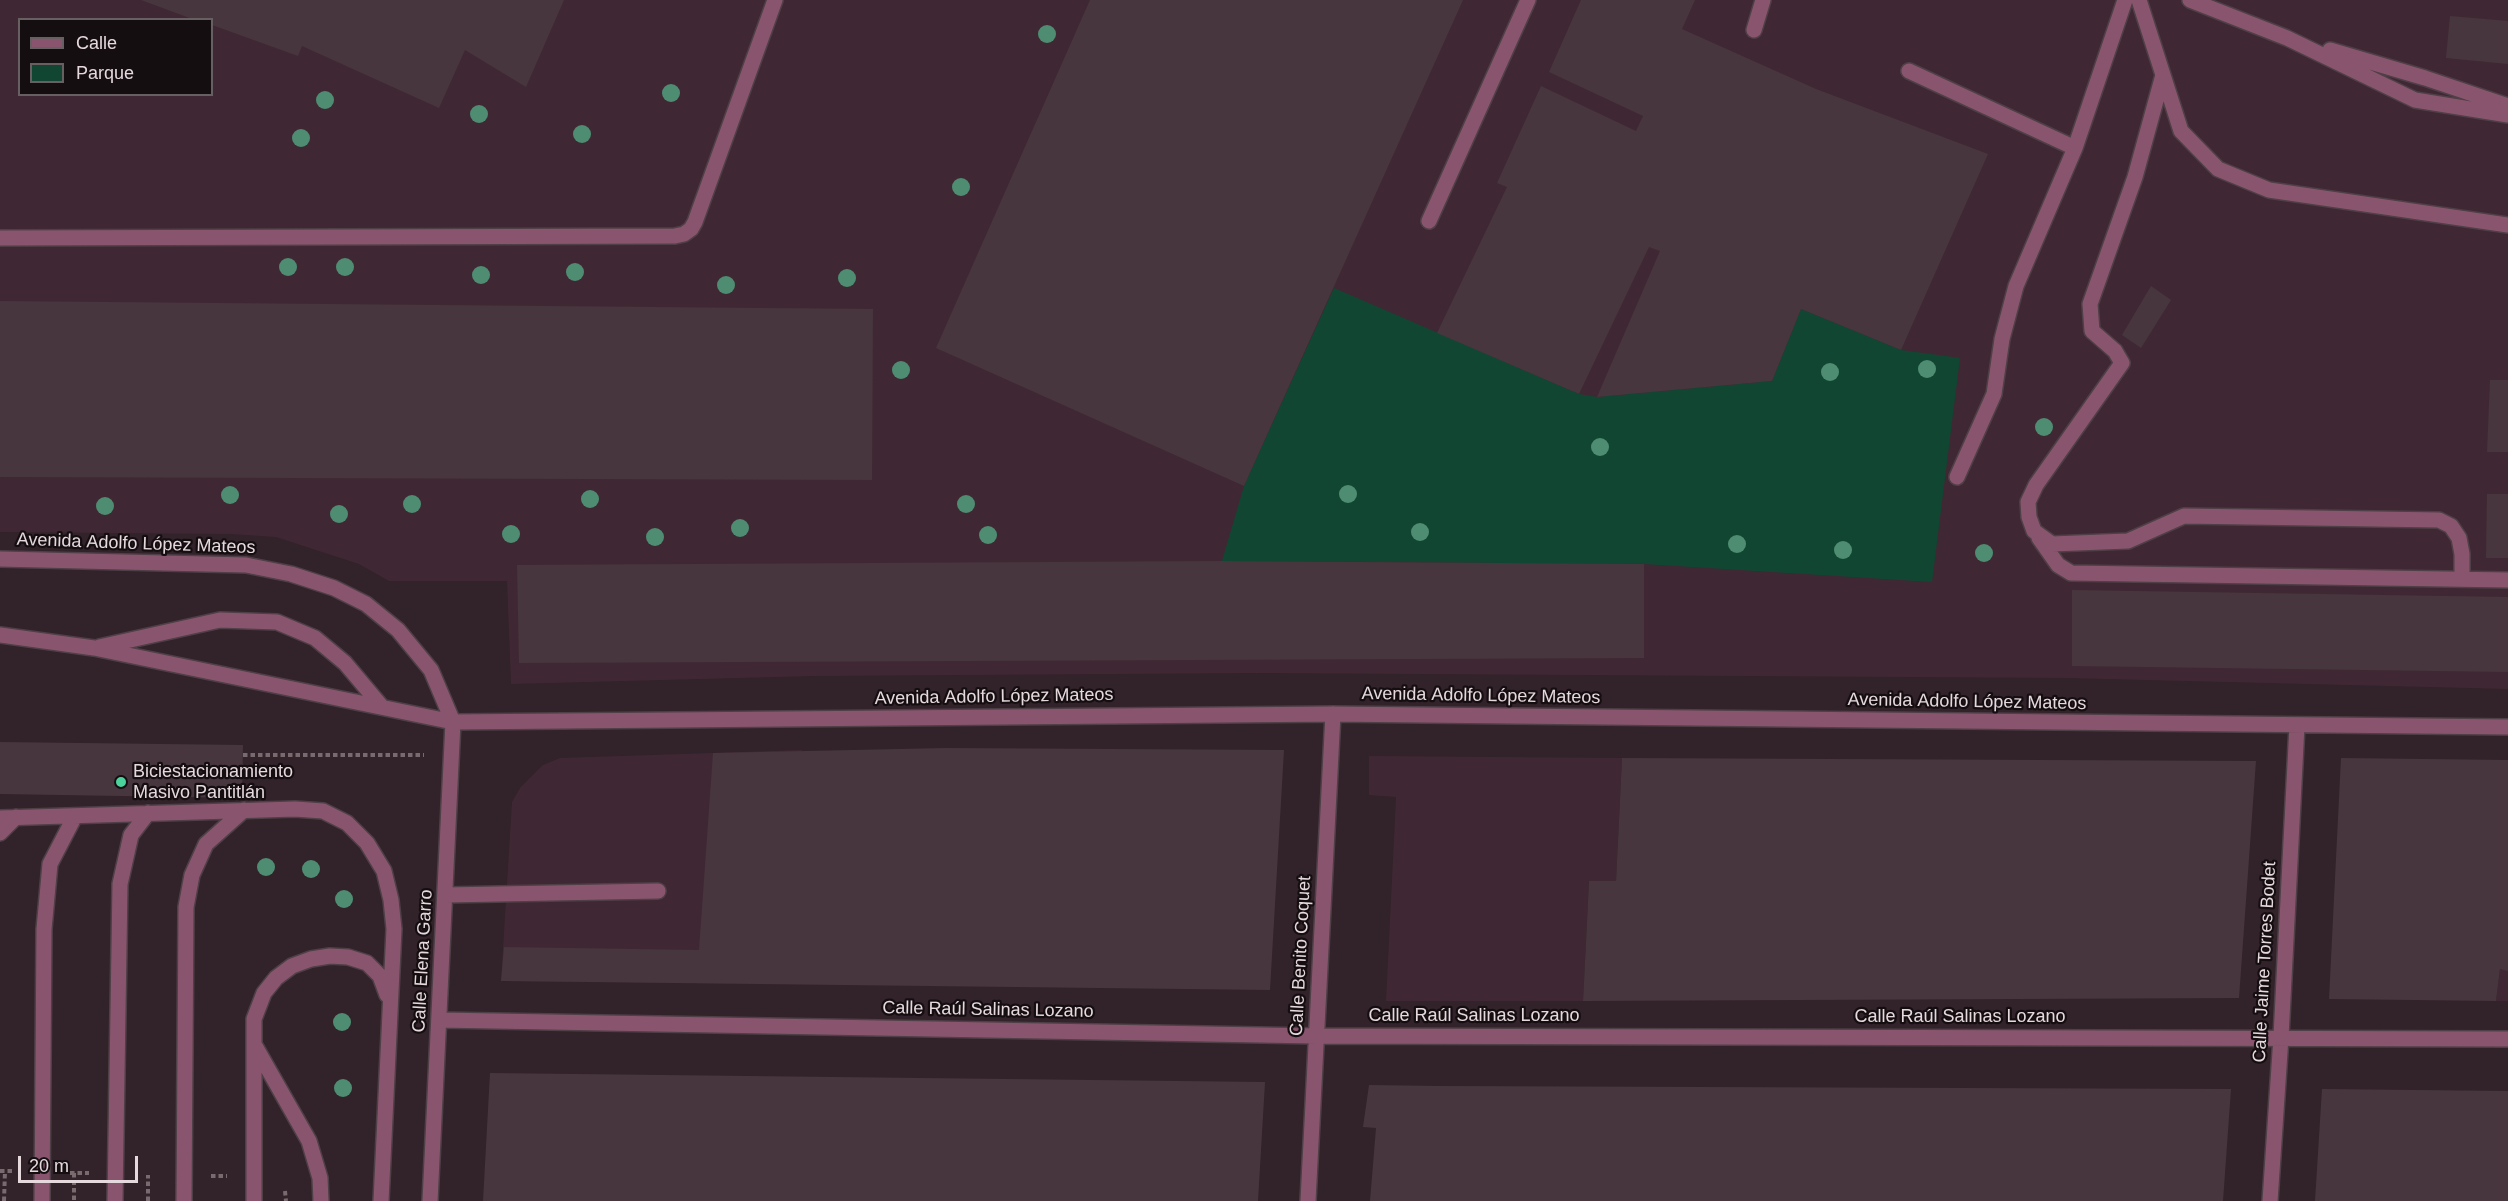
<!DOCTYPE html>
<html>
<head>
<meta charset="utf-8">
<style>
	body { margin:0 }
	#map { position:relative; width:2508px; height:1201px; overflow:hidden; background:#322229; font-family:Helvetica,sans-serif }
	canvas { display:block }
	.legend { position:absolute; left:18px; top:18px; width:195px; height:78px; box-sizing:border-box; background:#150e11; border:2px solid #685f63; margin:0; padding:8px 10px; list-style:none; font-size:18px; color:#e5d9de }
	.legend li { display:flex; align-items:center; gap:12px; height:30px }
	.legend b { width:30px; border:2px solid #685f63 }
	.scale { position:absolute; left:18px; top:1156px; width:120px; height:27px; box-sizing:border-box; border:3px solid #e5d9de; border-top:0; padding-left:8px; font-size:18px; line-height:21px; white-space:nowrap; color:#e5d9de; -webkit-text-stroke:4px #150e11; paint-order:stroke }
</style>
</head>
<body>
<div id="map">
<canvas width="2508" height="1201"></canvas>
<ul class="legend">
<li><b style="height:8px;background:#89556e"></b>Calle</li>
<li><b style="height:16px;background:#114732"></b>Parque</li>
</ul>
<div class="scale">20 m</div>
</div>
<script>
const c = document.querySelector('canvas').getContext('2d');
c.lineJoin = 'round';
function fill(path, color) {
  c.fillStyle = color;
  c.fill(path, 'evenodd');
}
function poly(rows) {
  const path = new Path2D();
  for (const r of rows) {
    path.moveTo(r[0], r[1]);
    for (let i = 2; i < r.length; i += 2) path.lineTo(r[i], r[i + 1]);
  }
  return path;
}
function strokePath(path, color, width, dash) {
  c.strokeStyle = color;
  c.lineWidth = width;
  c.lineCap = dash ? 'butt' : 'round';
  c.setLineDash(dash || []);
  c.stroke(path);
}
function drawText(font, color, halo, rows, align = 'center') {
  c.font = font + ' Helvetica,sans-serif';
  c.lineWidth = 4.5;
  c.setLineDash([]);
  c.textBaseline = 'middle';
  c.strokeStyle = halo;
  c.fillStyle = color;
  for (const [text, x, y, turn = 0] of rows) {
    c.save();
    c.translate(x, y);
    c.rotate((+turn || 0) * Math.PI / 180);
    c.textAlign = isNaN(turn) ? turn : align;
    if (halo) c.strokeText(text, 0, 0);
    c.fillText(text, 0, 0);
    c.restore();
  }
}
const built = poly([
	[0,0,2508,0,2508,689,2066,678,1259,673,815,676,511,684,507,581,389,581,359,564,276,537,231,534,0,532],
	[20,20,212,20,212,94,20,94],
	[802,750,786,984,501,981,512,802,520,788,543,765,560,758],
	[1369,756,1622,758,1616,881,1589,881,1583,1001,1386,1001,1396,797,1369,795],
	[2508,909,2508,1001,2496,1001,2500,969]
]);
const green = poly([
	[1334,288,1579,394,1597,397,1772,381,1801,309,1901,350,1960,358,1932,582,1644,564,1222,561,1244,486]
]);
const building = poly([
	[141,0,564,0,526,87,465,50,439,108,302,46,298,56,212,25,212,20,195,20],
	[1090,0,1463,0,1244,486,936,348],
	[1581,0,1695,0,1682,29,1816,89,1988,154,1901,350,1801,309,1772,381,1597,397,1660,251,1649,247,1579,394,1437,333,1507,187,1497,183,1541,86,1636,131,1643,116,1549,72],
	[2450,16,2508,21,2508,64,2446,58],
	[2151,286,2171,300,2141,348,2122,335],
	[0,301,873,309,872,480,0,477],
	[2490,380,2508,380,2508,452,2487,452],
	[2487,494,2508,494,2508,558,2486,558],
	[1222,561,1644,564,1644,658,519,663,517,565],
	[2072,590,2508,597,2508,672,2072,666],
	[0,742,243,745,242,798,0,794],
	[946,748,1284,750,1270,990,501,981,504,947,699,950,713,753],
	[1622,758,2256,761,2239,998,1583,1001,1589,881,1616,881],
	[2341,758,2508,760,2508,971,2500,969,2496,1001,2329,999],
	[490,1073,1265,1082,1258,1201,483,1201],
	[1369,1085,1440,1086,2231,1089,2223,1201,1370,1201,1376,1128,1363,1127],
	[2322,1089,2508,1091,2508,1201,2315,1201]
]);
const path = poly([
	[243,755,424,755],
	[0,1171,14,1171],
	[70,1173,89,1173],
	[74,1173,74,1201],
	[211,1176,227,1176],
	[285,1191,286,1201],
	[4,1201,5,1171],
	[148,1201,148,1175]
]);
const minor = poly([
	[2139,0,2181,131,2218,169,2269,190,2508,225],
	[2190,0,2287,38,2415,100,2508,115],
	[1754,30,1763,0],
	[2330,50,2425,78,2508,106],
	[1909,71,2075,148],
	[2163,75,2135,177,2090,304,2092,331,2115,351,2122,363,2036,485,2028,502,2029,517,2034,531,2052,544,2128,541,2184,516,2439,520,2451,526,2459,538,2462,554,2462,579],
	[1429,221,1528,0],
	[0,238,675,236,684,234,691,229,695,222,775,0],
	[1957,477,1994,394,2002,339,2016,286,2075,148,2125,0],
	[2039,538,2058,565,2071,573,2508,580],
	[0,559,246,565,291,574,334,588,366,604,398,630,431,670,453,722,430,1201],
	[0,635,94,648,453,722,1333,714,2508,727],
	[99,647,220,620,277,622,315,638,345,663,382,707],
	[0,818,295,809,323,811,347,823,367,843,384,871,391,900,394,929,381,1201],
	[0,833,16,817],
	[445,895,658,891],
	[440,1020,1316,1036,2508,1039],
	[255,1046,309,1141,320,1178,321,1201],
	[42,1201,44,929,50,864,75,816],
	[115,1201,120,884,131,835,148,813],
	[184,1201,186,907,192,875,206,844,244,810],
	[254,1201,254,1019,264,993,276,978,292,966,311,959,330,956,348,957,367,963,380,976,387,995],
	[1308,1201,1333,714],
	[2270,1201,2281,1037,2297,725]
]);
const trees = [
	[1047,34],
	[671,93],
	[325,100],
	[479,114],
	[582,134],
	[301,138],
	[961,187],
	[288,267],
	[345,267],
	[575,272],
	[481,275],
	[847,278],
	[726,285],
	[1927,369],
	[901,370],
	[1830,372],
	[2044,427],
	[1600,447],
	[1348,494],
	[230,495],
	[590,499],
	[412,504],
	[966,504],
	[105,506],
	[339,514],
	[740,528],
	[1420,532],
	[511,534],
	[988,535],
	[655,537],
	[1737,544],
	[1843,550],
	[1984,553],
	[266,867],
	[311,869],
	[344,899],
	[342,1022],
	[343,1088]
];
const markers = [
	[121,782,6,"#4ad49c"]
];
const streetNames = [
	["Avenida Adolfo López Mateos",136,544,2],
	["Avenida Adolfo López Mateos",1481,696,1],
	["Avenida Adolfo López Mateos",994,697,-1],
	["Avenida Adolfo López Mateos",1967,702,1],
	["Calle Benito Coquet",1301,956,-87],
	["Calle Elena Garro",423,961,-87],
	["Calle Jaime Torres Bodet",2265,962,-87],
	["Calle Raúl Salinas Lozano",988,1010,1],
	["Calle Raúl Salinas Lozano",1474,1016],
	["Calle Raúl Salinas Lozano",1960,1017]
];
const poiNames = [
	["Biciestacionamiento",133,772],
	["Masivo Pantitlán",133,793]
];
fill(built, '#3f2833');
fill(green, '#114732');
fill(building, '#47363e');
strokePath(minor, '#4f3f46', 18);
strokePath(path, '#796a70', 4, [4.5, 3]);
strokePath(minor, '#89556e', 15);
c.fillStyle = '#4f8d73';
for (const [x, y] of trees) {
  c.beginPath();
  c.arc(x, y, 9, 0, 2 * Math.PI);
  c.fill();
}
for (const [x, y, r, color] of markers) {
  const dot = new Path2D();
  dot.arc(x, y, r, 0, 2 * Math.PI);
  c.fillStyle = color;
  c.fill(dot);
  strokePath(dot, '#150e11', 2);
}
drawText('18px', '#e5d9de', '#150e11', streetNames);
drawText('18px', '#e5d9de', '#150e11', poiNames, 'left');
</script>
</body>
</html>
